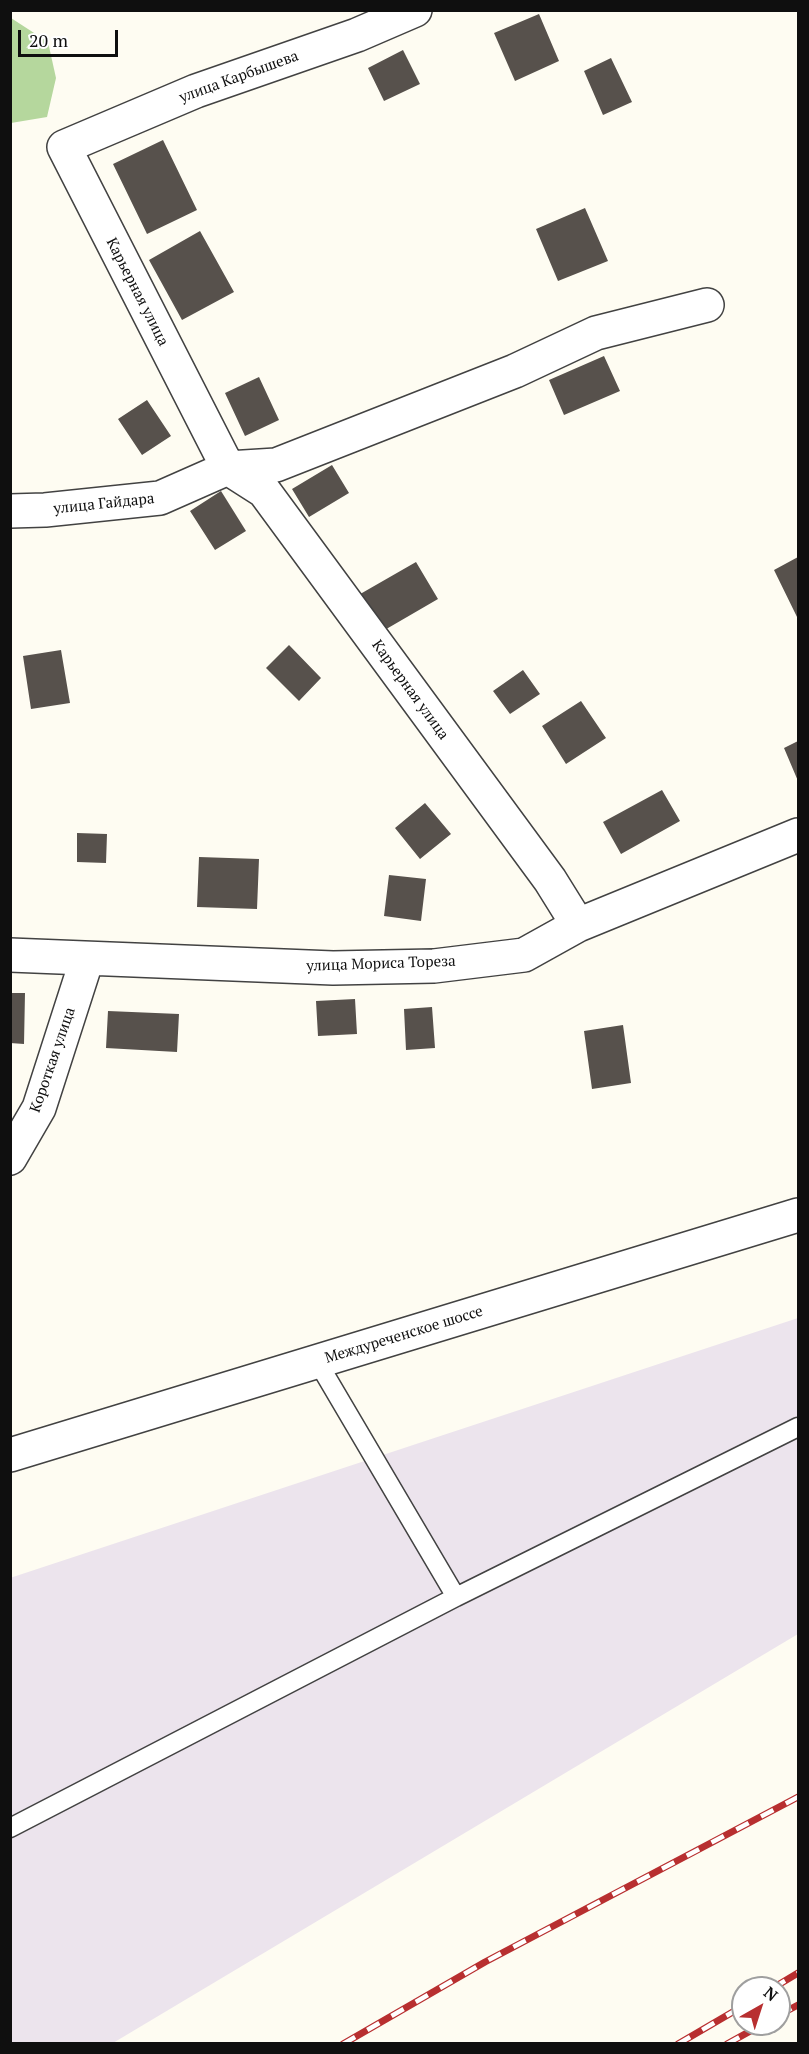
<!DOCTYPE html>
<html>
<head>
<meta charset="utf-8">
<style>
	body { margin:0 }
	#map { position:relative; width:809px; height:2054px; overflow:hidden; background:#fefcf2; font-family:"PT Serif",serif }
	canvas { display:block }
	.frame { position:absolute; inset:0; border:12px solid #0f0f0f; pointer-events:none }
	.north { position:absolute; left:731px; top:1976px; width:60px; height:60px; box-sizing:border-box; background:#fff; border:2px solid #9f9f9f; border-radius:50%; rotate:39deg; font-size:16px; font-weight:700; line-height:24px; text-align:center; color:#0f0f0f }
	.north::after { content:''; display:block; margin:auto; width:21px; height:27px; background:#b82f30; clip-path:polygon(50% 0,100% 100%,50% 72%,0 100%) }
	.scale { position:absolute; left:18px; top:30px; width:100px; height:27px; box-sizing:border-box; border:3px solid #0f0f0f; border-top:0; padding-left:8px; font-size:18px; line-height:21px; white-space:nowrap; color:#0f0f0f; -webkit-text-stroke:4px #fff; paint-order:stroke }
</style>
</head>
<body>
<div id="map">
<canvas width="809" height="2054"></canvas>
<div class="frame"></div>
<div class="north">N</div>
<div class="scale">20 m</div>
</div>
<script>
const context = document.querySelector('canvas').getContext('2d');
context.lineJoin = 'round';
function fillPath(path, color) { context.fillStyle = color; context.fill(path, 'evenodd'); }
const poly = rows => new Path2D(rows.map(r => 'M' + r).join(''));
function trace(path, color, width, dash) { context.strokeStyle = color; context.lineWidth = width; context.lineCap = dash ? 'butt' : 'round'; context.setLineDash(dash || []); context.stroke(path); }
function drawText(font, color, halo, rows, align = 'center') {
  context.font = font + ' "PT Serif",serif'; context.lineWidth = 6; context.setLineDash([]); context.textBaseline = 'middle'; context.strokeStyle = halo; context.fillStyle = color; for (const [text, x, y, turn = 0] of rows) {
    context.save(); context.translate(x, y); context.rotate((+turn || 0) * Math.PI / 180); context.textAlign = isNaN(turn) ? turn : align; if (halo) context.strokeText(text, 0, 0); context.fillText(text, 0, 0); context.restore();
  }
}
const industrial = poly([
	[798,1318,798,1634,113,2043,11,2043,10,1578]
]);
const forest = poly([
	[11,18,48,42,56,78,47,117,11,123]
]);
const building = poly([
	[539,14,559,61,515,81,494,33],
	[403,50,420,84,384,101,368,68],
	[611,58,632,102,603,115,584,71],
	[163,140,197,210,147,234,113,164],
	[585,208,608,261,558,281,536,229],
	[200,231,234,292,182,320,149,260],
	[604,356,620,391,564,415,549,380],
	[259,377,279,420,245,436,225,393],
	[147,400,171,436,142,455,118,419],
	[332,465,349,493,309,517,292,489],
	[221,491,246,531,215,550,190,511],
	[798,557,798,619,774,570],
	[416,562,438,599,376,635,355,597],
	[289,645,321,678,299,701,266,668],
	[61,650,70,703,31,709,23,656],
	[523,670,540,694,510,714,493,691],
	[581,701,606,738,566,764,542,726],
	[798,741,798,781,784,748],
	[662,790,680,821,621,854,603,822],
	[425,803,451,834,420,859,395,828],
	[77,833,107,834,106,863,77,862],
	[199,857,259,859,257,909,197,907],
	[389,875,426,879,421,921,384,916],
	[10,993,25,993,24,1044,10,1043],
	[355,999,357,1034,318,1036,316,1001],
	[432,1007,435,1048,406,1050,404,1009],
	[108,1011,179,1014,177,1052,106,1048],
	[623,1025,631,1083,592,1089,584,1031]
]);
const service = poly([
	[456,1597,798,1427],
	[10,1828,456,1597,317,1361]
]);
const minor = poly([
	[415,10,357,35,196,91,64,147,228,468,264,491,550,880,578,925],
	[10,511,45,510,160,498,228,468,276,465,515,371,596,333,707,305],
	[10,955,333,968,434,966,524,955,578,925,798,835],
	[10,1158,39,1108,87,959],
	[10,1455,798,1215]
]);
const rail = poly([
	[773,1988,798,1973],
	[779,2015,798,2005],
	[343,2044,485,1962,798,1797],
	[678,2044,743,2006],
	[727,2044,763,2024]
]);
const streetNames = [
	["улица Карбышева",239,77,-20],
	["Карьерная улица",137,292,63],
	["улица Гайдара",104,504,-6],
	["Карьерная улица",410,690,54],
	["улица Мориса Тореза",381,964,-2],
	["Короткая улица",53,1060,-71],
	["Междуреченское шоссе",404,1335,-17]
];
fillPath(industrial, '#ece4ed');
fillPath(forest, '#b5d79d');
fillPath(building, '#57514c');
trace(service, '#424242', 21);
trace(minor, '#424242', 36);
trace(service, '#fff', 18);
trace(minor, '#fff', 33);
trace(rail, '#b82f30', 7);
trace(rail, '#fff', 4.5, [14]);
drawText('15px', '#0f0f0f', '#fff', streetNames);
</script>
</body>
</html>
